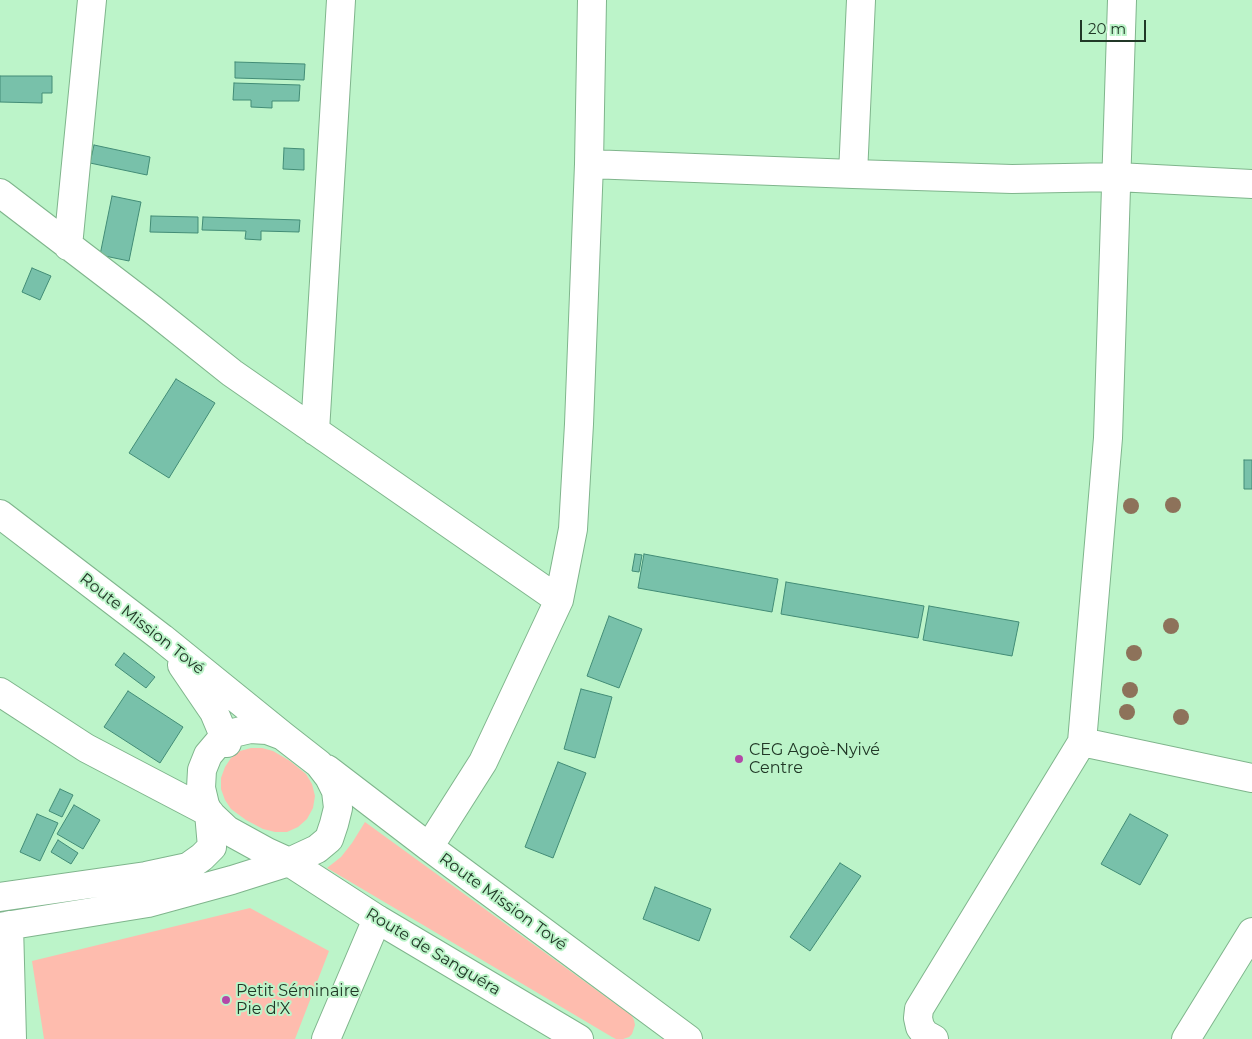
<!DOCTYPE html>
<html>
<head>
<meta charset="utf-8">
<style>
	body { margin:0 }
	#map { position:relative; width:1252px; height:1039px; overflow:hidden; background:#bcf4c9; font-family:Montserrat,sans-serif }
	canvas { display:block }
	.scale { position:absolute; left:1080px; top:20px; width:66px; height:22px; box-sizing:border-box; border:2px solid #213827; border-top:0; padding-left:6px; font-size:15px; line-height:18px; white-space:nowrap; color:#213827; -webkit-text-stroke:4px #bcf4c9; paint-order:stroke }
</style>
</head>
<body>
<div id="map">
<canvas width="1252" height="1039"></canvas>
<div class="scale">20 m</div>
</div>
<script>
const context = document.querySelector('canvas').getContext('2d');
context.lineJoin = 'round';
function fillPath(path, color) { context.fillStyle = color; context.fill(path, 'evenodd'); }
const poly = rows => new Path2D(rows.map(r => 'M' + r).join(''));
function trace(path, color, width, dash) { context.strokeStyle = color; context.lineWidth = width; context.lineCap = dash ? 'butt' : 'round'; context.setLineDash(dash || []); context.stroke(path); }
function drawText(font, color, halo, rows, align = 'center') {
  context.font = font + ' Montserrat,sans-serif'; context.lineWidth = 4; context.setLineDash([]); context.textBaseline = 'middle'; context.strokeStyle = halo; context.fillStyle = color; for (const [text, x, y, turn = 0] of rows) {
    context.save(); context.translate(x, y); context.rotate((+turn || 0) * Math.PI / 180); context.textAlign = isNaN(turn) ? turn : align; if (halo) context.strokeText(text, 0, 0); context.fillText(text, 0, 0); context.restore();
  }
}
const green = poly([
	[251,748,262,748,273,751,290,761,306,774,312,784,315,796,313,808,307,819,298,827,287,832,275,832,263,829,246,820,231,809,225,800,221,789,221,778,225,767,231,758,240,751],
	[365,822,628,1013,632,1016,634,1020,635,1025,632,1034,629,1037,623,1039,616,1039,612,1037,327,868,341,857,352,843],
	[250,908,329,951,295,1039,44,1039,32,961]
]);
const building = poly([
	[235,62,305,64,304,80,235,78,235,62],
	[0,76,52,76,52,93,42,93,42,103,0,102,0,76],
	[234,83,300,85,299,101,272,101,272,108,251,107,251,100,233,100,234,83],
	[94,145,150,157,147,175,90,163,94,145],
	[284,148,304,149,304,170,283,169,284,148],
	[112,196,141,202,129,261,100,255,112,196],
	[151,216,198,217,198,233,150,232,151,216],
	[203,217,300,220,299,232,261,231,261,240,245,239,246,231,202,230,203,217],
	[32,268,51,276,40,300,22,292,32,268],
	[176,379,215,403,169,478,129,453,176,379],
	[1244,460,1252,460,1252,489,1244,489,1244,460],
	[635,554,642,555,639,572,632,571,635,554],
	[644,554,778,579,772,612,638,588,644,554],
	[786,582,924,606,918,638,781,614,786,582],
	[929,606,1019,622,1012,656,923,640,929,606],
	[609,616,642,629,619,688,587,676,609,616],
	[124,653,155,677,146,688,115,665,124,653],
	[581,689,612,697,595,758,564,749,581,689],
	[128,691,183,727,160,763,104,727,128,691],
	[558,762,586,773,553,858,525,847,558,762],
	[60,789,73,795,62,817,49,811,60,789],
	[74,805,100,820,83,849,57,834,74,805],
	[37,814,58,823,40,861,20,852,37,814],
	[1130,814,1168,835,1140,885,1101,864,1130,814],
	[58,840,78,853,71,864,51,852,58,840],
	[840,863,861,876,810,951,790,937,840,863],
	[655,887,711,909,699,941,643,919,655,887]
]);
const minor = poly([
	[1122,0,1108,438,1082,742,1252,778],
	[589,164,853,174,1012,179,1117,177,1252,184],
	[853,174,861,0],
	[0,193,153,310,232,373,559,600],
	[68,246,92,0],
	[315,431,341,0],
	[0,514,162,638,283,736,319,764,329,777,336,791,338,808,334,824,329,839,317,849,289,862,267,852,227,830,209,813,205,805,201,788,202,770,208,755,219,742,233,733,250,729,267,730,283,736],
	[182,665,214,712,227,743,219,742],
	[0,692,86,748,210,813],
	[327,769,429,847,688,1039],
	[429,847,483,762,559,600,573,529,579,424,589,164,592,0],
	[289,862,377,919,579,1039],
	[0,897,146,876,188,867,202,857,212,847,209,813],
	[9,925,12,1039],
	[0,927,148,903,232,880,289,862],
	[326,1039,377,919],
	[934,1039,925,1034,920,1027,918,1018,919,1009,1082,742],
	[1186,1039,1252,932]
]);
const trees = [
	[1173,505],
	[1131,506],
	[1171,626],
	[1134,653],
	[1130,690],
	[1127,712],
	[1181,717]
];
const markers = [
	[739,759,5,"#b348a8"],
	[226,1000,5,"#b348a8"]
];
const streetNames = [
	["Route Mission Tové",142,624,38],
	["Route Mission Tové",503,902,36],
	["Route de Sanguéra",433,952,31]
];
const poiNames = [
	["CEG Agoè-Nyivé",749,750],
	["Centre",749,768],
	["Petit Séminaire",236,991],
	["Pie d'X",236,1009]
];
fillPath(green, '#febcae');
fillPath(building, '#78c1aa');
trace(building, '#428c76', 1);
trace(minor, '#7fb58c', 30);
trace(minor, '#fff', 28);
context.fillStyle = '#8d725a';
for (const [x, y] of trees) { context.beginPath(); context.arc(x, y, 8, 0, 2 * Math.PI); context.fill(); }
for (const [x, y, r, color] of markers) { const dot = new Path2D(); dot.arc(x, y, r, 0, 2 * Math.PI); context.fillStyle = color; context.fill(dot); trace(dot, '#bcf4c9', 2); }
drawText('16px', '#213827', '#bcf4c9', streetNames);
drawText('16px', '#213827', '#bcf4c9', poiNames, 'left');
</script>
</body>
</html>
